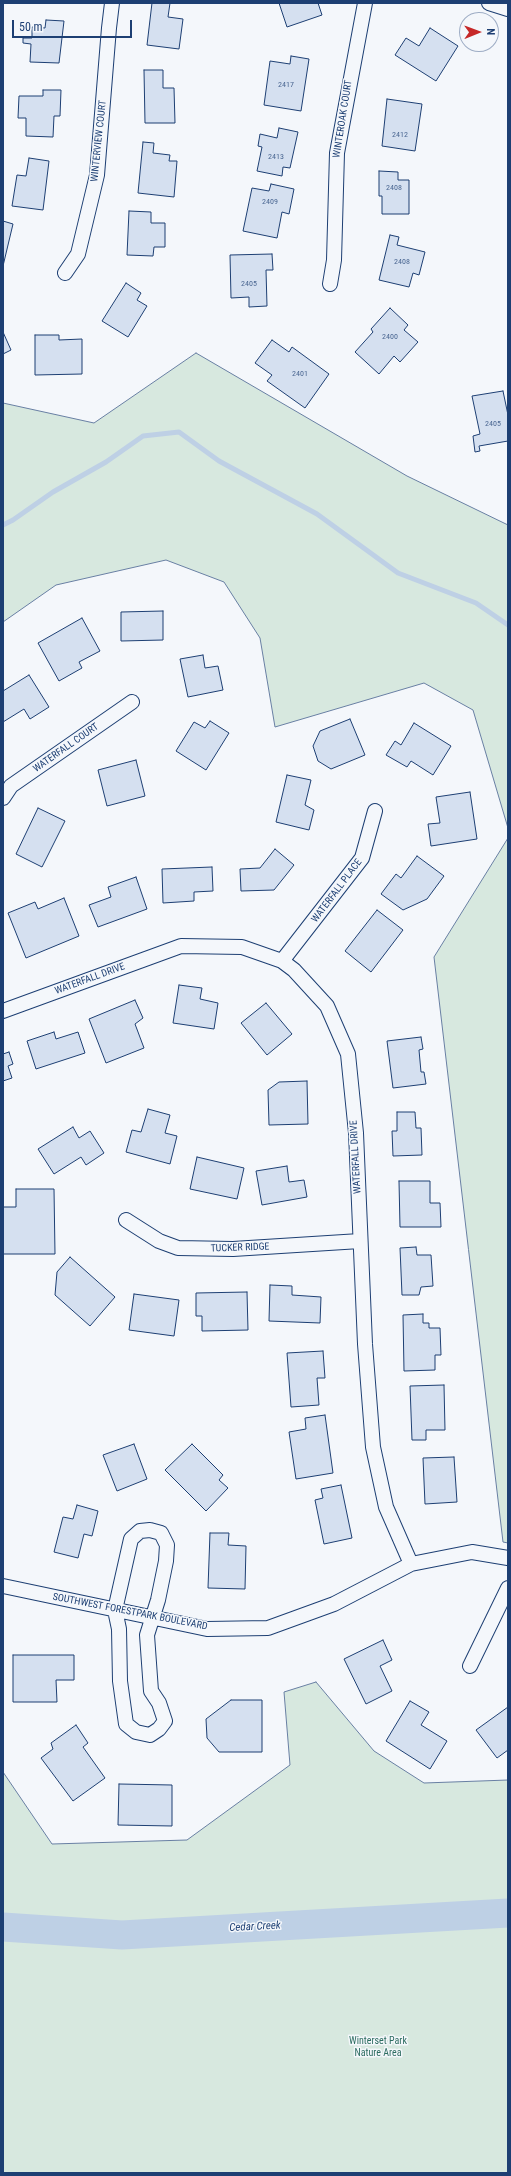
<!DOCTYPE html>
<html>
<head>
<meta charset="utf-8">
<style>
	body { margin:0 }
	#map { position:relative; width:511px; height:2176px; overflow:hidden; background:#f4f7fb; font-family:"Roboto Condensed",sans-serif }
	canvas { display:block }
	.frame { position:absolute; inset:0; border:4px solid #1d3f73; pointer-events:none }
	.north { position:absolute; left:459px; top:12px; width:40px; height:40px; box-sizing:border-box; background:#f4f7fb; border:1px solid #9eadc5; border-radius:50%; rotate:89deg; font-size:11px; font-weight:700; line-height:16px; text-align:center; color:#1d3f73 }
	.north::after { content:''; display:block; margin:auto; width:14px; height:18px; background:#c62828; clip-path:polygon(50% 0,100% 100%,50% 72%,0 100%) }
	.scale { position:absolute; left:12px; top:20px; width:120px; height:18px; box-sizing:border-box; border:2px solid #1d3f73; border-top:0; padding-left:5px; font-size:12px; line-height:14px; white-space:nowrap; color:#1d3f73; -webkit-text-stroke:3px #f4f7fb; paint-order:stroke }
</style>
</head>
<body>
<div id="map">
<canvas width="511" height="2176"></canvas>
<div class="frame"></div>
<div class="north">N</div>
<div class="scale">50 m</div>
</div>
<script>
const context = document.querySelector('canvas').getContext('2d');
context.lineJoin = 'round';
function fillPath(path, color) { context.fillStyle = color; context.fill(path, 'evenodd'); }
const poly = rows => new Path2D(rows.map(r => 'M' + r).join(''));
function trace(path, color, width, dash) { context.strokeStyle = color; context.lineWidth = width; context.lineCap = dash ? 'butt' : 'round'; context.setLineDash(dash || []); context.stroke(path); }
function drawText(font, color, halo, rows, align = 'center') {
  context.font = font + ' "Roboto Condensed",sans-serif'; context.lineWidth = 3; context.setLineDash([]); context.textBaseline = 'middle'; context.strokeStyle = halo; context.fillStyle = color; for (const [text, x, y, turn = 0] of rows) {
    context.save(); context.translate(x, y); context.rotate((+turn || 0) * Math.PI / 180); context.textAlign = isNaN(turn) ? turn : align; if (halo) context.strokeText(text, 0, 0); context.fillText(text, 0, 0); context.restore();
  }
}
const green = poly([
	[196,353,407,476,508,525,508,828,473,710,424,683,275,727,260,638,224,582,166,560,56,585,3,622,3,403,94,423,196,353],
	[508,838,508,1543,503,1542,434,957,508,838],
	[316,1682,374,1751,424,1783,508,1780,508,1903,122,1928,3,1921,3,1772,52,1844,187,1840,290,1765,284,1692,316,1682],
	[508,1913,508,2173,3,2173,3,1930,68,1938,508,1913]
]);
const stream = poly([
	[3,525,13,520,53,492,106,462,143,436,179,432,219,461,317,514,398,573,476,603,508,625]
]);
const river = poly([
	[3,1927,122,1935,508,1913]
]);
const building = poly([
	[152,3,170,3,168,17,183,19,179,49,147,45,152,3],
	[279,3,318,3,322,15,287,27,279,3],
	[46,20,64,21,59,63,30,62,31,44,23,43,23,38,32,38,32,27,45,28,46,20],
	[430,28,458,46,436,81,395,55,406,38,419,46,430,28],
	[291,56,309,59,301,111,264,105,270,61,290,64,291,56],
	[144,70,163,70,163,88,174,88,175,123,145,123,144,70],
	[43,90,61,90,60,116,54,116,53,137,26,136,26,118,18,118,19,96,43,96,43,90],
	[387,99,422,104,415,151,382,146,387,99],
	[279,128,298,132,290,168,283,167,282,176,257,171,262,147,258,146,260,134,277,138,279,128],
	[143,142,154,143,153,153,170,155,169,161,177,161,174,197,138,193,143,142],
	[29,158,49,161,43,210,12,206,17,175,26,176,29,158],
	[379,171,398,172,398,180,409,180,409,214,382,214,382,196,379,196,379,171],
	[271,184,294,189,289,214,282,212,277,238,243,231,252,188,269,191,271,184],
	[129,211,151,212,151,223,165,223,165,247,154,247,153,256,127,255,129,211],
	[3,221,13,224,3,266,3,221],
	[390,235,399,237,397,245,425,252,419,275,413,273,409,287,379,280,390,235],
	[272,254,273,270,266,270,267,306,249,307,249,297,231,298,230,255,272,254],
	[126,283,141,293,137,300,147,306,128,337,102,321,126,283],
	[390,308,408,325,404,330,418,342,400,362,394,356,379,374,355,352,373,332,371,329,390,308],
	[3,332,11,350,3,354,3,332],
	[35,335,59,335,59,340,82,339,82,374,35,375,35,335],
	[272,340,289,352,292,347,329,374,305,408,267,381,272,375,255,363,272,340],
	[503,391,508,415,508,441,479,446,480,451,475,452,473,436,480,434,472,396,503,391],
	[163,611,163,640,121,641,121,612,163,611],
	[82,618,100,651,79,662,82,668,59,681,38,643,82,618],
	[203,655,205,668,218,666,223,690,188,697,180,659,203,655],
	[29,675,49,707,30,719,24,709,3,722,3,691,29,675],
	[350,719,365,755,331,769,318,761,313,746,320,731,350,719],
	[210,721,229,733,206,770,176,751,194,722,205,728,210,721],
	[414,723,451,746,433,775,411,761,407,767,386,755,395,741,401,745,414,723],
	[136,760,145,796,107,806,98,770,136,760],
	[287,775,311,780,305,805,314,810,309,830,276,822,287,775],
	[470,792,477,839,431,846,428,824,440,823,436,797,470,792],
	[38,808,65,821,42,867,16,854,38,808],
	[275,849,294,865,274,890,241,891,240,869,260,868,275,849],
	[417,856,444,876,427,899,403,910,381,894,396,874,401,878,417,856],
	[212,867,213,891,194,892,194,901,163,903,162,869,212,867],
	[136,877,147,909,98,927,89,905,111,897,108,887,136,877],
	[64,898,79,936,26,958,8,913,35,902,38,909,64,898],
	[377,910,403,930,371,972,345,951,377,910],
	[179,985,202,988,200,999,218,1003,214,1029,173,1023,179,985],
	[135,1000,143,1018,135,1024,144,1048,106,1063,89,1019,135,1000],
	[266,1003,292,1034,267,1055,241,1023,266,1003],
	[54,1032,56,1039,78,1032,85,1053,36,1069,27,1041,54,1032],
	[421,1037,423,1049,419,1050,421,1072,424,1072,426,1084,393,1088,387,1041,421,1037],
	[9,1052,13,1064,8,1066,12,1078,3,1081,3,1054,9,1052],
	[307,1081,308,1124,269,1125,268,1090,279,1082,307,1081],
	[148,1109,170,1115,165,1133,177,1136,170,1164,126,1152,132,1130,141,1132,148,1109],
	[397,1112,415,1112,416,1128,421,1128,422,1155,393,1156,392,1131,397,1131,397,1112],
	[73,1127,79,1138,90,1131,104,1153,86,1165,81,1157,54,1174,38,1149,73,1127],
	[197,1157,244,1168,237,1199,190,1189,197,1157],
	[287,1166,289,1182,304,1180,307,1197,262,1205,256,1171,287,1166],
	[399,1181,430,1181,430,1203,440,1203,441,1227,400,1227,399,1181],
	[16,1189,54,1189,55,1254,3,1254,3,1207,16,1207,16,1189],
	[416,1247,417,1255,431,1255,433,1286,421,1287,419,1295,402,1295,400,1248,416,1247],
	[70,1257,115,1297,90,1326,55,1295,57,1272,70,1257],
	[270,1285,292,1286,292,1295,321,1297,320,1323,269,1321,270,1285],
	[247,1292,248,1330,202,1331,202,1316,196,1316,196,1293,247,1292],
	[134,1294,179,1300,174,1336,129,1330,134,1294],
	[423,1314,423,1323,429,1323,429,1328,440,1328,441,1355,435,1355,435,1370,404,1371,403,1315,423,1314],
	[323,1351,325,1378,317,1378,319,1405,291,1407,287,1353,323,1351],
	[444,1385,445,1430,426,1430,426,1440,412,1440,410,1386,444,1385],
	[325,1415,333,1473,296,1479,289,1432,306,1429,305,1418,325,1415],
	[134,1444,147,1479,117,1491,103,1455,134,1444],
	[192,1444,223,1475,219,1480,228,1488,206,1511,165,1470,192,1444],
	[454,1457,457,1502,425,1504,423,1458,454,1457],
	[341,1485,352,1538,324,1544,315,1500,323,1498,321,1489,341,1485],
	[77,1505,98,1511,92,1536,84,1534,78,1558,54,1552,63,1517,73,1519,77,1505],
	[210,1533,229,1533,228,1545,246,1546,245,1589,208,1588,210,1533],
	[383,1640,392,1660,380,1666,392,1691,366,1704,344,1659,383,1640],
	[13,1655,74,1655,74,1680,56,1680,57,1702,13,1702,13,1655],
	[231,1700,262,1700,262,1752,219,1752,207,1738,206,1719,231,1700],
	[410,1701,429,1712,421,1725,447,1741,430,1769,386,1741,410,1701],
	[508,1707,508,1750,497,1758,476,1730,508,1707],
	[76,1725,88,1743,83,1747,105,1778,73,1801,41,1758,53,1749,51,1743,76,1725],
	[119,1784,172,1785,172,1826,118,1825,119,1784]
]);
const street = poly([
	[489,3,508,9],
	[65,273,78,254,97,175,109,28,112,3],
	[330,284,334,260,337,153,365,3],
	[3,798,11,786,132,702],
	[282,961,362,858,375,811],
	[3,1011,181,946,242,947,282,961,294,970,327,1006,348,1054,356,1133,365,1344,373,1447,386,1507,411,1564],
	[126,1220,159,1241,178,1248,233,1249,360,1241],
	[150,1530,161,1533,167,1545,166,1561,158,1600,147,1635,151,1691,159,1703,165,1721,159,1729,150,1735,136,1732,126,1724,120,1681,119,1629,115,1610,131,1539,140,1531,150,1530],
	[3,1586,207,1629,268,1628,334,1604,411,1564,472,1552,508,1558],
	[470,1666,508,1588]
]);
const numberNames = [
	["2417",286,85],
	["2412",400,135],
	["2413",276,157],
	["2408",394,188],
	["2409",270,202],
	["2408",402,262],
	["2405",249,284],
	["2400",390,337],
	["2401",300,374],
	["2405",493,424]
];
const streetNames = [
	["WINTEROAK COURT",343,119,-81],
	["WINTERVIEW COURT",99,141,-84],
	["WATERFALL COURT",66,748,-35],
	["WATERFALL PLACE",337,891,-53],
	["WATERFALL DRIVE",90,979,-20],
	["WATERFALL DRIVE",356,1157,-93],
	["TUCKER RIDGE",240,1248,-2],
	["SOUTHWEST FORESTPARK BOULEVARD",130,1612,11]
];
const parkNames = [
	["Winterset Park",378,2041],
	["Nature Area",378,2053]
];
const waterNames = [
	["Cedar Creek",255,1927,-3]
];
fillPath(green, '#d7e8df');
trace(green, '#687fa3', 1);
trace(stream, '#bed0e5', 5);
trace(river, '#bed0e5', 29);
fillPath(building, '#d5e0f0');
trace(building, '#1d3f73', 1);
trace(street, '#1d3f73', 16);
trace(street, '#f4f7fb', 14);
drawText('8px', '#4b6792', null, numberNames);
drawText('10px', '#1d3f73', '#f4f7fb', streetNames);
drawText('10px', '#2c6c60', '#f4f7fb', parkNames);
drawText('italic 11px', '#1d3f73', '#f4f7fb', waterNames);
</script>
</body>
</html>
